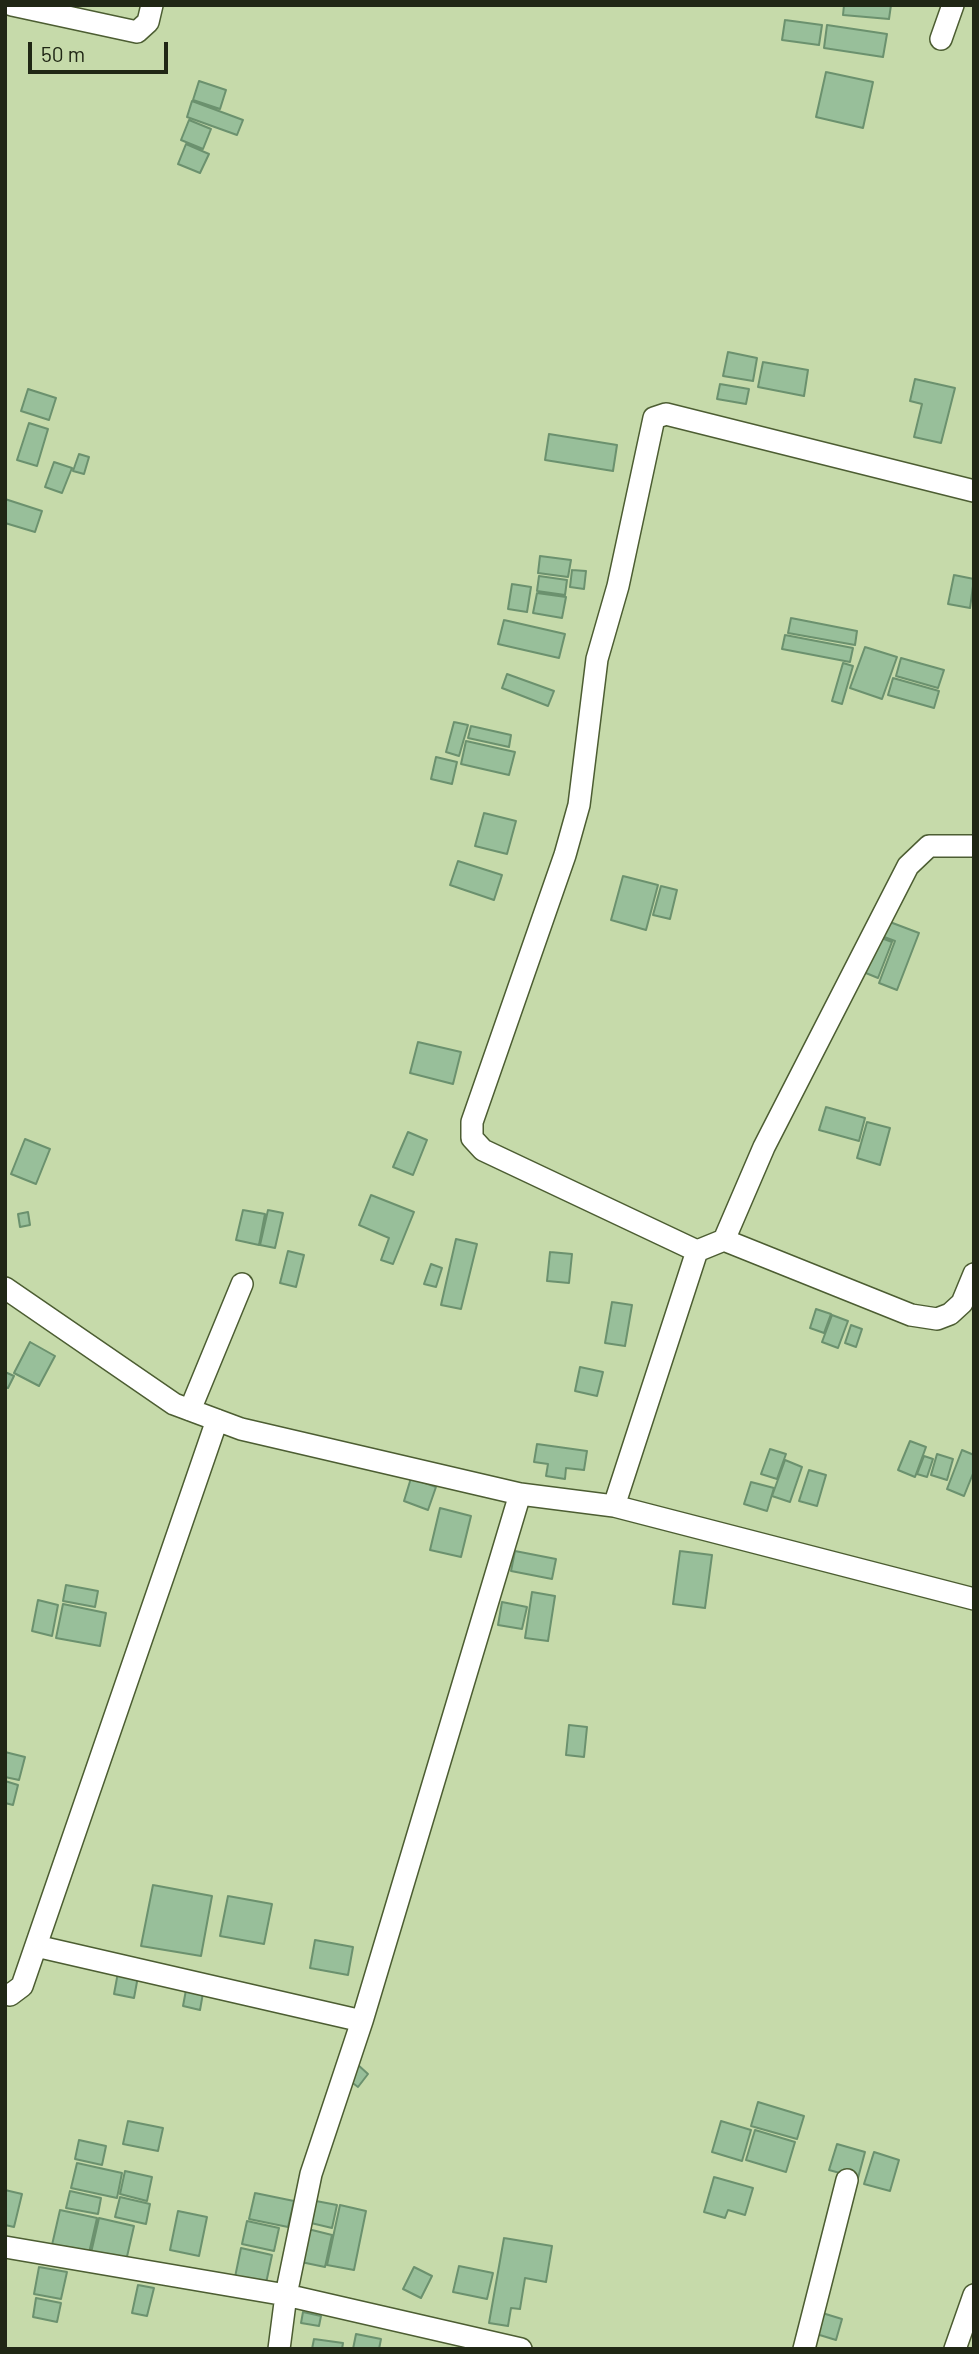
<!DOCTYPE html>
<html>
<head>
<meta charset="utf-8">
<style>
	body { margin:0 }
	#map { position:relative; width:979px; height:2354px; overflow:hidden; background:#c6daaa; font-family:Barlow,sans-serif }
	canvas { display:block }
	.frame { position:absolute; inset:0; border:7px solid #202715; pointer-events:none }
	.scale { position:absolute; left:28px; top:42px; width:140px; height:32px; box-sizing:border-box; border:4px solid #202715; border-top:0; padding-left:9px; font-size:21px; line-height:24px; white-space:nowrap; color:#202715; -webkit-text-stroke:5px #c6daaa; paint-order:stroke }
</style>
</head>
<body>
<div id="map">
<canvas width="979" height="2354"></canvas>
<div class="frame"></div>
<div class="scale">50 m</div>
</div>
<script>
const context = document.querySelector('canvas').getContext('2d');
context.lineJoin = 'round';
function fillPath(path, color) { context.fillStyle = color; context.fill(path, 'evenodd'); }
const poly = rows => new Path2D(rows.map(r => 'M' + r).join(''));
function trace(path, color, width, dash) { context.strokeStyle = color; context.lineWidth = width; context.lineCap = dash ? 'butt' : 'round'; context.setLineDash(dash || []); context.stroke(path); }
const building = poly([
	[844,5,891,5,889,19,843,15,844,5],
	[785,20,822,25,819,45,782,40,785,20],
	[827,25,887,34,883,57,824,48,827,25],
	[826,72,873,82,863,128,816,117,826,72],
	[199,81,226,90,220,109,193,100,199,81],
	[192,101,243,120,237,135,187,117,192,101],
	[189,120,211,129,203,149,181,140,189,120],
	[186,144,209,154,200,173,178,164,186,144],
	[728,352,757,358,753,381,723,376,728,352],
	[763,362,808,370,804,396,758,387,763,362],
	[915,379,955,388,941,443,914,437,922,404,910,401,915,379],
	[720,384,749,389,746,404,717,399,720,384],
	[28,389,56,398,49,420,21,411,28,389],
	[29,423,48,429,37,466,17,460,29,423],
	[549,434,617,445,613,471,545,460,549,434],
	[79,454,89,457,84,474,73,471,79,454],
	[54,462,72,468,62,493,45,487,54,462],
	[5,499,42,511,35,532,5,523,5,499],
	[540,556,571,560,568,577,538,573,540,556],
	[572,570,586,571,584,589,570,587,572,570],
	[954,575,974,579,970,608,948,604,954,575],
	[539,576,567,580,565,595,537,591,539,576],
	[512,584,531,587,527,612,508,609,512,584],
	[537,593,566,597,562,618,533,613,537,593],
	[791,618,857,631,855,645,788,633,791,618],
	[504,620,565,634,559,658,498,644,504,620],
	[785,635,853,648,850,662,782,649,785,635],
	[865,647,897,657,882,699,850,688,865,647],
	[901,658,944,670,938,688,896,676,901,658],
	[843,663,853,666,842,704,832,701,843,663],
	[507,674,554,691,548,706,502,688,507,674],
	[893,678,939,691,934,708,888,695,893,678],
	[454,722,468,725,459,756,446,752,454,722],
	[471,726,511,735,509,747,468,738,471,726],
	[466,741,515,752,509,775,461,764,466,741],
	[436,757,457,762,452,784,431,779,436,757],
	[484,813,516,821,507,854,475,846,484,813],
	[458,861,502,875,494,900,450,885,458,861],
	[623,876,658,885,646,930,611,920,623,876],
	[661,886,677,890,670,919,653,915,661,886],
	[882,919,919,933,897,990,879,983,895,941,876,934,882,919],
	[876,936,892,942,878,978,861,971,876,936],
	[418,1042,461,1052,453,1084,410,1073,418,1042],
	[826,1107,865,1118,859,1141,819,1130,826,1107],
	[867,1122,890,1128,880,1165,857,1158,867,1122],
	[408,1132,427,1140,413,1175,393,1167,408,1132],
	[25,1139,50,1149,36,1184,11,1174,25,1139],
	[371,1195,414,1212,393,1264,381,1260,389,1238,359,1225,371,1195],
	[243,1210,265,1214,259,1245,236,1240,243,1210],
	[268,1210,283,1213,275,1248,260,1245,268,1210],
	[28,1212,30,1225,20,1227,18,1214,28,1212],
	[456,1239,477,1244,461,1309,441,1305,456,1239],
	[288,1251,304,1255,296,1287,280,1283,288,1251],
	[550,1252,572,1254,569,1283,547,1281,550,1252],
	[431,1264,442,1268,436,1287,424,1284,431,1264],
	[612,1302,632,1305,625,1346,605,1343,612,1302],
	[816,1309,831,1314,824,1333,810,1328,816,1309],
	[832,1315,848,1321,838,1348,822,1342,832,1315],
	[851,1325,862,1329,856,1347,845,1343,851,1325],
	[30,1342,55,1356,39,1386,14,1373,30,1342],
	[580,1367,603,1372,597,1396,575,1391,580,1367],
	[5,1372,14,1376,8,1388,5,1387,5,1372],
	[910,1441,926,1447,915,1477,898,1470,910,1441],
	[537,1444,587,1451,584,1470,566,1468,565,1479,546,1476,548,1464,534,1462,537,1444],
	[770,1449,786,1454,777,1479,761,1474,770,1449],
	[962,1450,974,1455,974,1471,964,1496,947,1489,962,1450],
	[937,1454,953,1459,947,1480,931,1475,937,1454],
	[924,1456,933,1459,927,1477,917,1474,924,1456],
	[785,1460,802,1467,790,1502,772,1496,785,1460],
	[809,1470,826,1475,817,1506,799,1501,809,1470],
	[411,1478,436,1487,428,1510,404,1501,411,1478],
	[751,1482,774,1488,767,1511,744,1504,751,1482],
	[440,1508,471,1516,461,1557,430,1550,440,1508],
	[515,1551,556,1559,552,1579,511,1571,515,1551],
	[680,1551,712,1555,705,1608,673,1604,680,1551],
	[66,1585,98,1591,95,1607,63,1601,66,1585],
	[532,1592,555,1596,548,1641,525,1638,532,1592],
	[38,1600,58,1605,52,1636,32,1631,38,1600],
	[502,1602,527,1607,522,1629,498,1625,502,1602],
	[63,1604,106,1613,100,1646,56,1638,63,1604],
	[569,1725,587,1727,584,1757,566,1755,569,1725],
	[5,1752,25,1757,19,1780,5,1777,5,1752],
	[5,1781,18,1785,13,1805,5,1803,5,1781],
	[153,1885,212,1896,201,1956,141,1946,153,1885],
	[228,1896,272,1904,264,1944,220,1936,228,1896],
	[315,1940,353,1947,348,1975,310,1968,315,1940],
	[119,1967,139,1971,134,1998,114,1994,119,1967],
	[186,1990,203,1993,200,2010,183,2006,186,1990],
	[357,2064,368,2074,358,2087,346,2078,357,2064],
	[758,2102,804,2116,797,2139,751,2126,758,2102],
	[128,2121,163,2128,158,2151,123,2144,128,2121],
	[721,2121,751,2130,742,2161,712,2152,721,2121],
	[755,2130,795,2142,786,2172,746,2160,755,2130],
	[79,2140,106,2146,102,2165,75,2159,79,2140],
	[837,2144,865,2152,858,2178,829,2170,837,2144],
	[874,2152,899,2160,890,2191,864,2184,874,2152],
	[77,2163,122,2173,117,2198,71,2188,77,2163],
	[125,2171,152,2177,147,2201,120,2194,125,2171],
	[714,2177,753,2188,745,2215,728,2210,725,2218,704,2212,714,2177],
	[5,2190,22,2194,14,2227,5,2225,5,2190],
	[70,2191,101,2198,98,2214,66,2208,70,2191],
	[255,2193,294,2201,288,2227,249,2219,255,2193],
	[120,2197,150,2204,146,2224,115,2217,120,2197],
	[316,2201,337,2205,332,2228,311,2223,316,2201],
	[340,2205,366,2211,354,2270,327,2265,340,2205],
	[60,2210,97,2218,89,2253,52,2245,60,2210],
	[178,2211,207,2217,199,2256,170,2250,178,2211],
	[99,2218,134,2226,126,2261,91,2253,99,2218],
	[247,2221,279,2228,274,2251,242,2244,247,2221],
	[308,2229,332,2235,325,2267,301,2262,308,2229],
	[504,2238,552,2246,546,2282,525,2278,520,2309,511,2308,508,2326,489,2323,504,2238],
	[241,2248,272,2255,265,2288,234,2282,241,2248],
	[459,2266,493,2273,487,2299,453,2292,459,2266],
	[39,2267,67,2272,61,2299,34,2294,39,2267],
	[414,2267,432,2276,421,2298,403,2289,414,2267],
	[138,2285,154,2288,147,2316,132,2313,138,2285],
	[36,2298,61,2303,57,2322,33,2317,36,2298],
	[303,2312,321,2316,319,2326,301,2323,303,2312],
	[819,2312,842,2319,836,2340,813,2333,819,2312],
	[356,2334,381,2339,379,2349,353,2349,356,2334],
	[314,2339,343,2343,342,2349,312,2349,314,2339]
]);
const minor = poly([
	[12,5,137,32,148,22,152,5],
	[941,39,953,5],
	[724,1240,911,1315,937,1319,950,1314,962,1303,974,1274],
	[697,1251,483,1150,472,1138,472,1122,565,855,579,805,597,659,618,586,654,418,666,414,974,491],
	[5,1288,174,1404,241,1429,520,1494],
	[190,1410,242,1284],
	[614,1506,974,1599],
	[36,1946,362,2021],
	[5,1994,10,1995,22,1986,217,1420],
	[5,2247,286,2295,521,2349],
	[279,2349,286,2295,311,2174,362,2021,520,1494,614,1506,697,1251,724,1240,764,1147,908,866,929,846,974,846],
	[804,2349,847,2180],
	[955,2349,974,2295]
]);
fillPath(building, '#98bf9a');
trace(building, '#6b916e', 2);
trace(minor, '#4c5d32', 24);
trace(minor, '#fff', 21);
</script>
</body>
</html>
